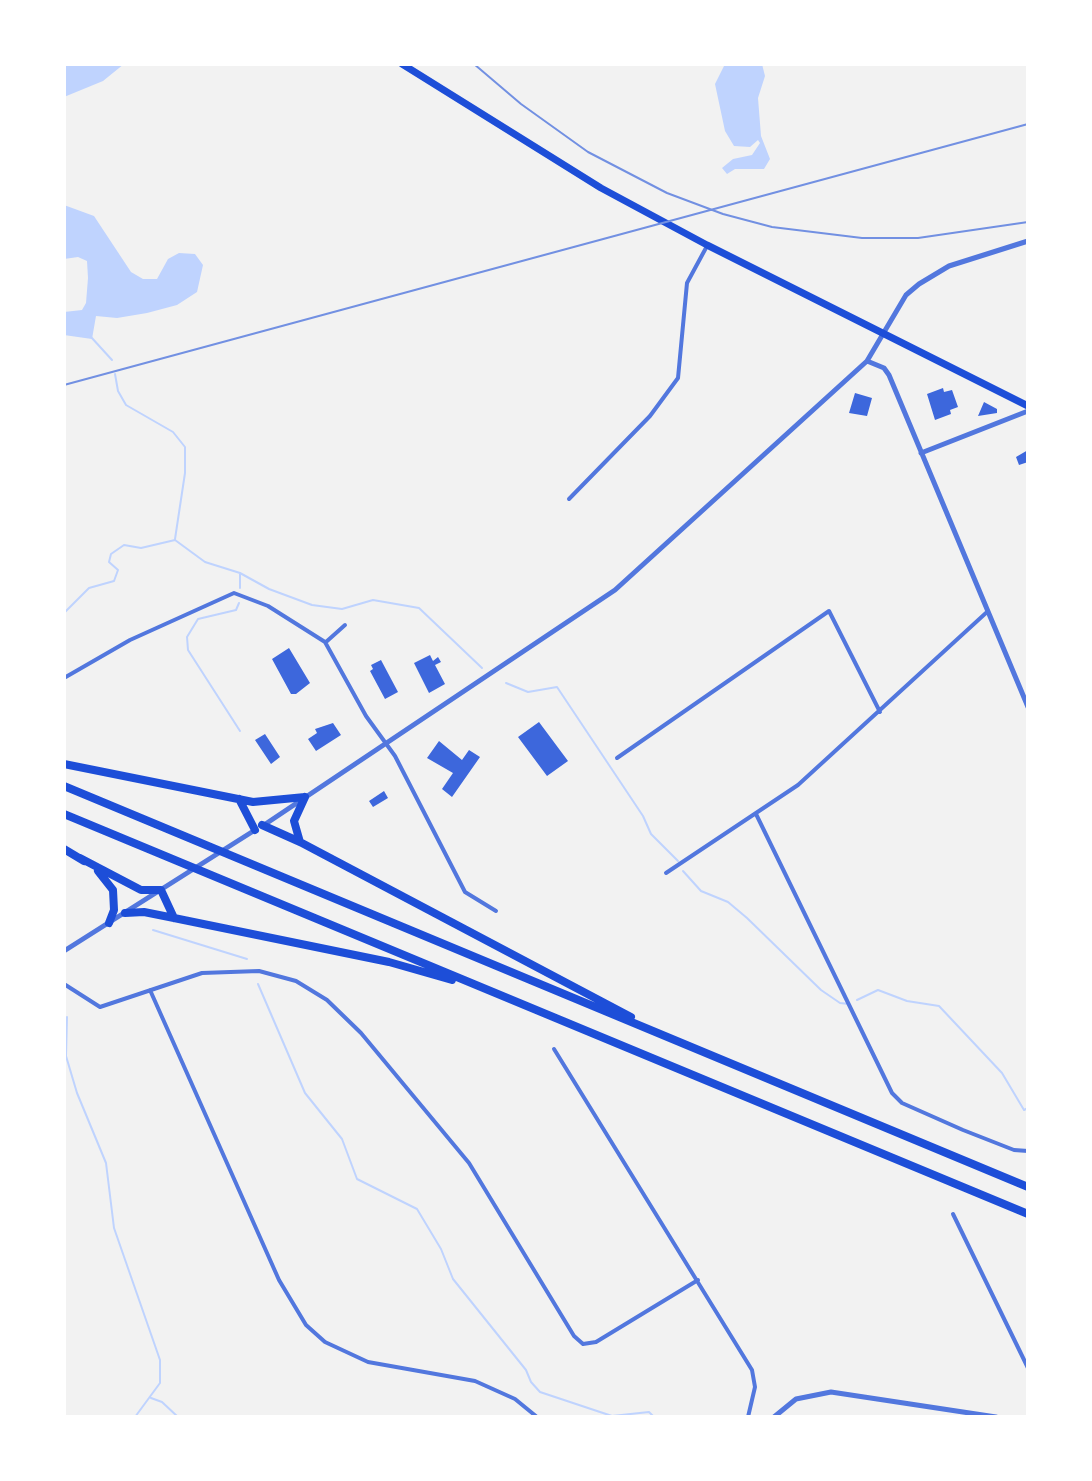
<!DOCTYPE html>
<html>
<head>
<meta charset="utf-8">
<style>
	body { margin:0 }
	#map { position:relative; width:1092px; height:1481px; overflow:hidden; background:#f2f2f2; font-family:"Source Serif 4",serif }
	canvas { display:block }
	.frame { position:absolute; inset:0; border:66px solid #fff; pointer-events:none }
</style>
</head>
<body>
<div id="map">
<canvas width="1092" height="1481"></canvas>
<div class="frame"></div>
</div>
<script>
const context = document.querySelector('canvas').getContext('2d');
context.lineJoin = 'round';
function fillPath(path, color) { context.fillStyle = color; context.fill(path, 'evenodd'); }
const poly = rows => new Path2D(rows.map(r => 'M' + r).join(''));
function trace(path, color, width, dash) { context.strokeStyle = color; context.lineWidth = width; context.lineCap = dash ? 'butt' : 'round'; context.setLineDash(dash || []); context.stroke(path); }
const water = poly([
	[64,64,124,64,103,81,64,97],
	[725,64,762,64,765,76,758,98,761,136,770,159,764,169,735,169,727,174,722,168,733,159,752,155,760,143,758,140,750,147,734,146,725,131,715,84],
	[64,205,94,216,131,272,143,279,157,279,168,259,179,253,195,254,203,265,197,292,177,305,147,313,117,318,96,316,92,339,64,335,64,312,82,310,86,303,88,278,87,261,78,257,64,259]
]);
const stream = poly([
	[91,337,112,360],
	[115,374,118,391,126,405,173,432,185,447,185,473,175,539],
	[240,574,240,588],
	[239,603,236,610,198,619,187,637,188,650,240,731],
	[64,613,89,588,114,581,118,570,109,562,111,554,124,545,141,548,175,540,205,562,240,573,269,589,312,605,342,609,373,600,419,608,482,668],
	[506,683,528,692,557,687,643,816,651,834,678,861],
	[683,871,701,891,728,902,747,918,821,990,840,1003,849,1004],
	[153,930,247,959],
	[258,984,305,1093,342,1139,357,1179,417,1209,441,1249,453,1279,526,1370,531,1382,540,1392,612,1416,649,1412,654,1417],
	[857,1000,878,990,907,1001,939,1006,1002,1073,1024,1110,1028,1108],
	[67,1017,66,1056,77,1093,106,1163,114,1228,160,1360,160,1383,135,1417],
	[151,1398,162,1402,178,1417]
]);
const building = poly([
	[943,388,944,392,952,390,958,407,950,410,951,414,935,420,927,394],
	[855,393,872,398,867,416,849,413],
	[984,402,997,409,997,413,978,416],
	[1028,450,1028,462,1019,465,1016,457],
	[289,648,310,683,296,694,291,694,272,659],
	[430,655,433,661,438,657,441,662,435,665,445,684,429,693,414,663],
	[381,660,398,692,385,699,370,671,373,669,371,665],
	[539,722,568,761,547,776,518,737],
	[333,723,341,735,316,751,308,739,317,733,315,729],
	[265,734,280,757,271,764,255,740],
	[439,741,462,760,469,750,480,757,452,797,442,789,453,773,427,758],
	[384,791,388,798,373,807,369,801]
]);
const minor = poly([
	[569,499,650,416,678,378,687,283,707,246],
	[326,642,345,625],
	[64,678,130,640,234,593,268,606,325,642,366,716,395,756,465,892,496,911],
	[617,758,829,611,880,712],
	[756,814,892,1093,902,1103,963,1130,1014,1150,1028,1151],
	[666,873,798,785,987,612],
	[64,984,100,1007,202,973,259,971,296,981,327,1000,361,1033,469,1163,574,1336,583,1344,596,1342,698,1280],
	[150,990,279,1280,306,1325,325,1342,368,1362,475,1381,515,1399,537,1417],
	[554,1049,752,1370,755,1387,748,1417],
	[953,1214,1028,1368]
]);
const tertiary = poly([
	[867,361,884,368,889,375,1028,707],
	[921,453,1028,411],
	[264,825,615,590,867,361,906,295,919,284,949,266,1028,241],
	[64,951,255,830],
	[774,1417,796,1399,831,1392,996,1417]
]);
const primary = poly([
	[402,64,601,188,707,245,1028,406]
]);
const motorway = poly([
	[64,764,253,802,305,797],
	[64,786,1028,1187],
	[305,797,294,821,300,842,631,1017],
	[239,799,255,830],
	[64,814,1028,1214],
	[262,825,300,842],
	[64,849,84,861],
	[80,858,141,890,161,890,174,918],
	[98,871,113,890,114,910,109,923],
	[125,913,144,912,174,918,389,962,452,980]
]);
const rail = poly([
	[474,64,521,104,588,152,667,193,723,214,772,227,862,238,918,238,1028,222],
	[64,385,1028,124]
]);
fillPath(water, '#bfd3fe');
trace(stream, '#bfd3fe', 2);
fillPath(building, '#3d67dc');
trace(minor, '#5277de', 4);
trace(tertiary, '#5277de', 5);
trace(primary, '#1d4ed8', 7);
trace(motorway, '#1d4ed8', 8);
trace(rail, '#7290e2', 2);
</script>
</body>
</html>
